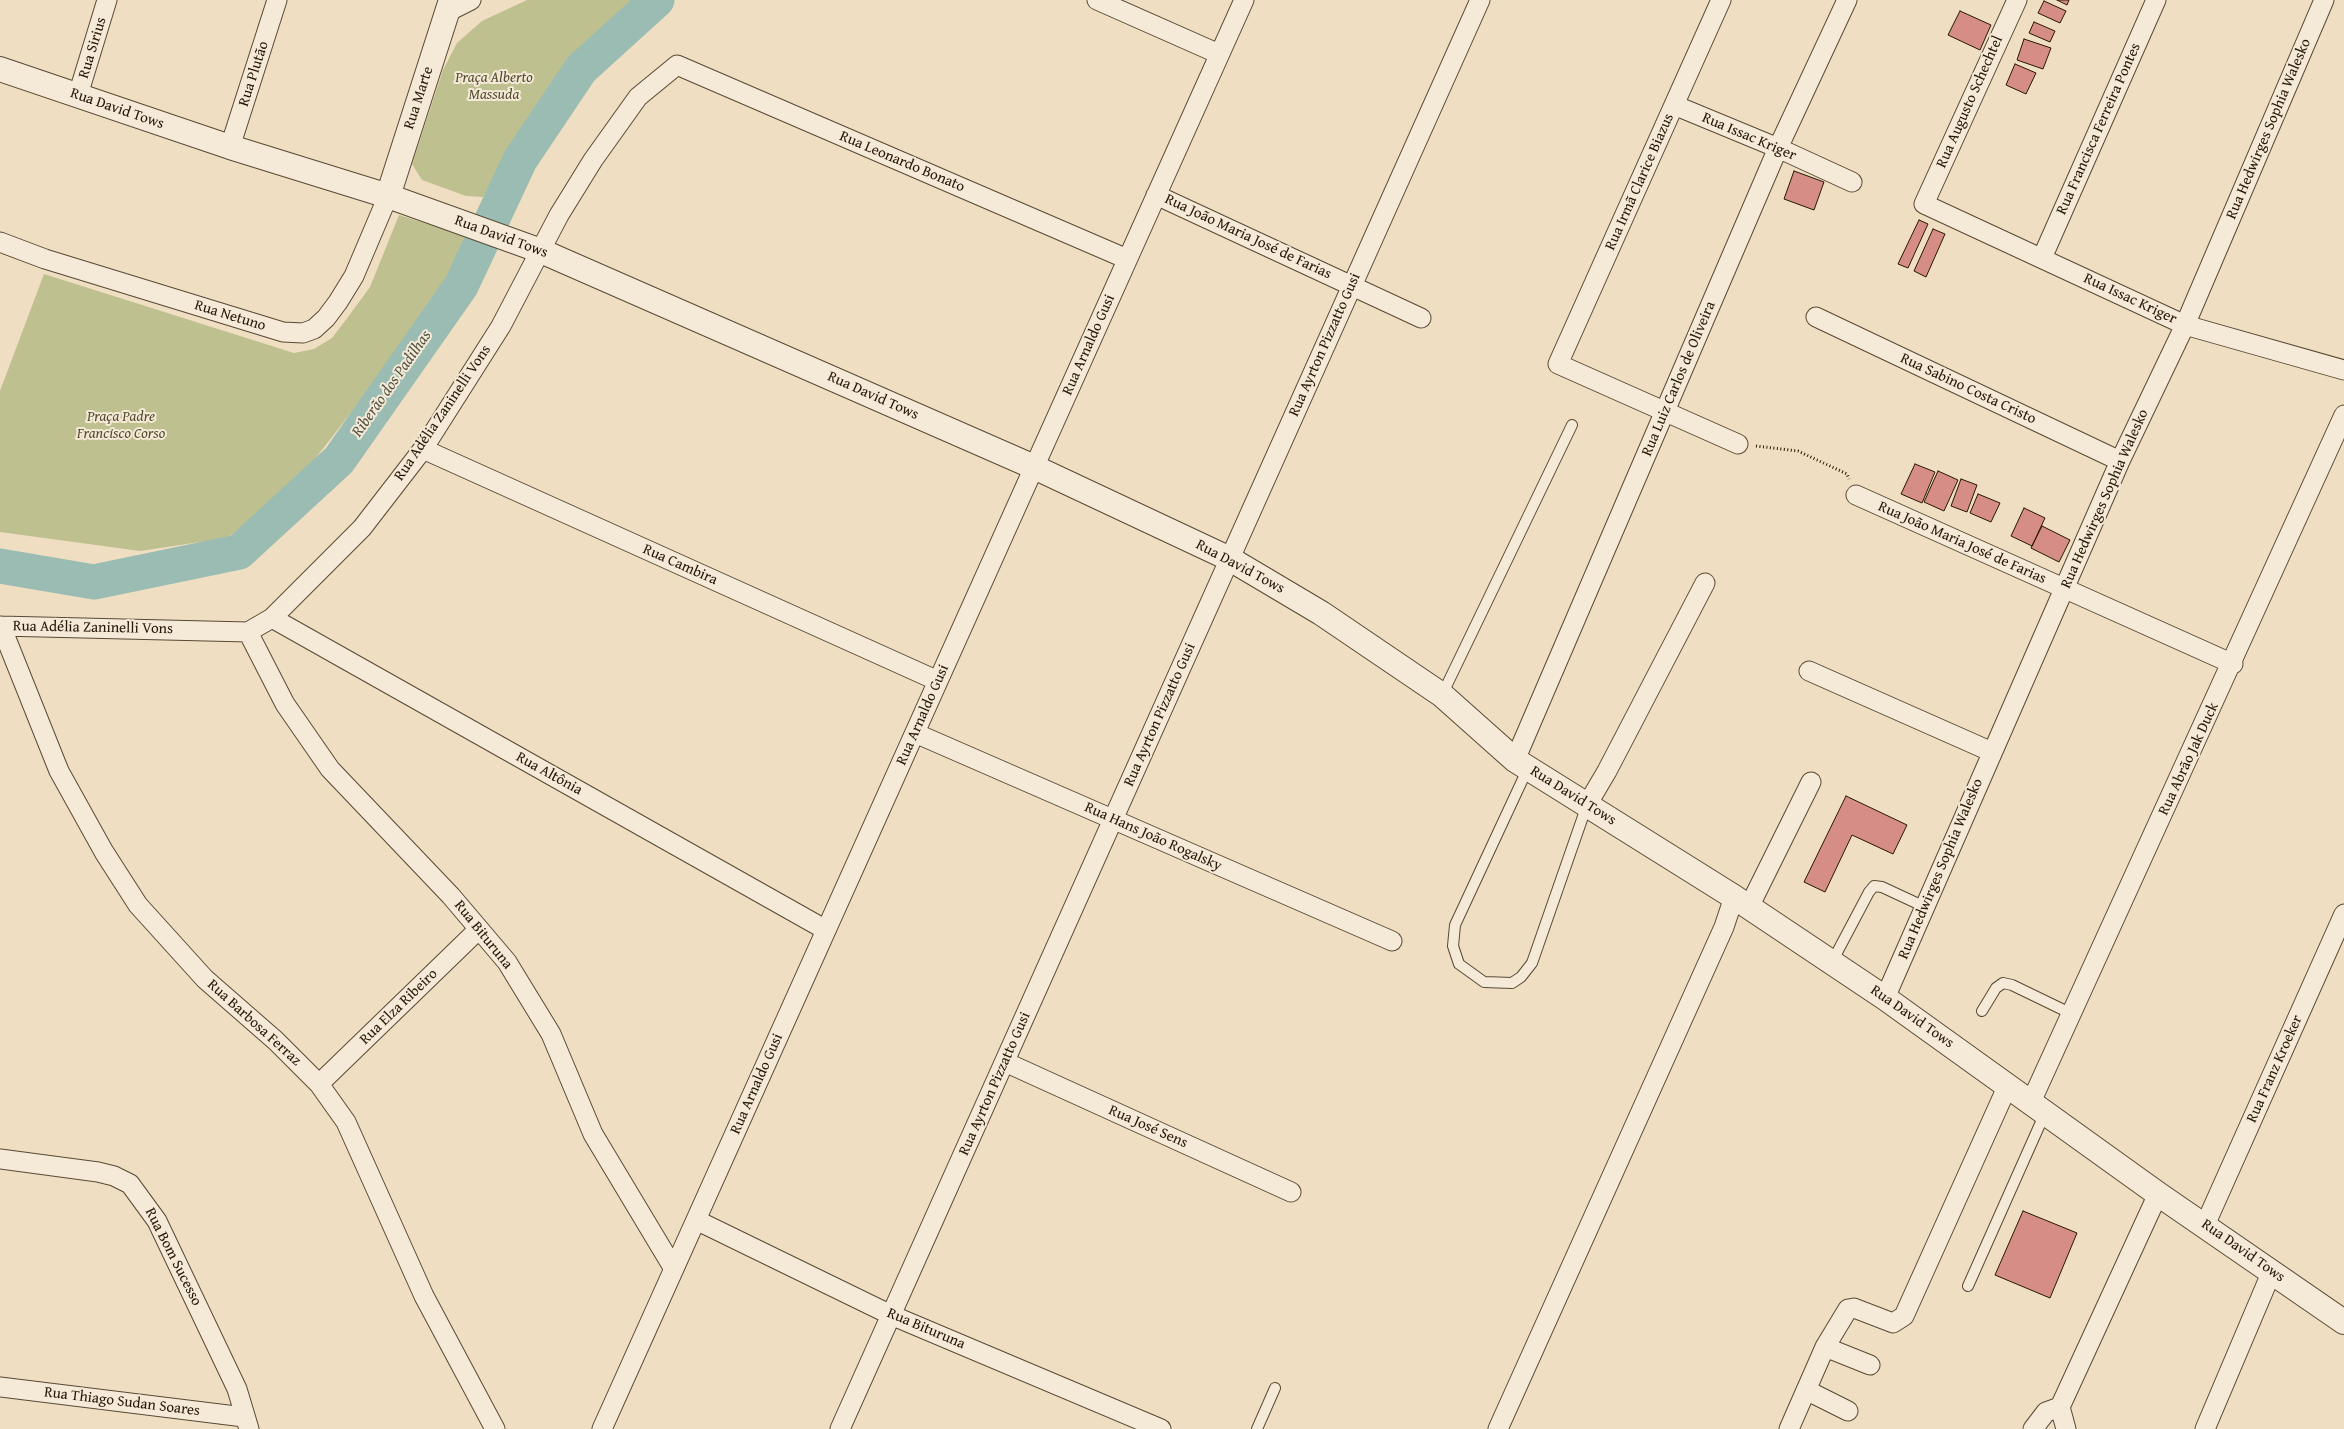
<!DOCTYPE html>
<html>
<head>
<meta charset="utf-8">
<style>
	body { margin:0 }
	canvas { display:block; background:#efdec1 }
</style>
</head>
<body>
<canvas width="2344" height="1429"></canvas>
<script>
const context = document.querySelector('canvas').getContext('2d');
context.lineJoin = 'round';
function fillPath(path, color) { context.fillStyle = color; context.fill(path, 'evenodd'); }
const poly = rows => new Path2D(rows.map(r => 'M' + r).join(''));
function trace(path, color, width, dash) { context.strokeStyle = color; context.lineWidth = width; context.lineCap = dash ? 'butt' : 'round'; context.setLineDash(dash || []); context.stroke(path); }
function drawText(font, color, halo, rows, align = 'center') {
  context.font = font + ' "Gentium Book Plus",serif'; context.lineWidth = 4; context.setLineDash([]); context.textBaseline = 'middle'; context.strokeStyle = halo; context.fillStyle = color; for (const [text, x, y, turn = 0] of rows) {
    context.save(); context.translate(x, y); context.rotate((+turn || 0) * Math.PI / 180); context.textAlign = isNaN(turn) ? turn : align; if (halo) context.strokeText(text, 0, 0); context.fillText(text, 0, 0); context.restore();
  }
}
const green = poly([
	[527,0,642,0,603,31,579,53,561,78,530,132,483,197,466,196,422,180,412,164,443,70,457,43,482,21],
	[399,215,465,236,446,283,364,396,293,487,227,538,140,551,0,532,0,391,44,274,294,353,314,349,332,338,348,317,370,287]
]);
const river = poly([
	[0,566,94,582,239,552,339,460,461,286,520,160,581,69,657,0]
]);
const building = poly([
	[2057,0,2069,0,2067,5,2057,0],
	[2044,1,2066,11,2060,23,2038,13,2044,1],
	[1960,11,1991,25,1980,50,1948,35,1960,11],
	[2034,22,2055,31,2050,42,2029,33,2034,22],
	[2024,39,2051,48,2043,69,2017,60,2024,39],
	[2015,64,2036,73,2026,94,2006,85,2015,64],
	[1794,171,1824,182,1814,210,1784,199,1794,171],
	[1919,220,1928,224,1908,268,1898,264,1919,220],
	[1933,229,1945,234,1926,277,1914,271,1933,229],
	[1915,464,1935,472,1922,503,1901,494,1915,464],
	[1938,471,1958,480,1944,511,1924,502,1938,471],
	[1961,479,1977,485,1967,512,1951,506,1961,479],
	[1978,494,2000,503,1991,522,1970,513,1978,494],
	[2024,508,2045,518,2032,546,2011,536,2024,508],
	[2042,526,2070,540,2059,562,2031,548,2042,526],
	[1846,796,1907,825,1893,854,1852,835,1825,892,1804,882,1846,796],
	[2023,1211,2077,1233,2050,1298,1995,1275,2023,1211]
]);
const path = poly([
	[1756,446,1798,451,1847,474,1849,479]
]);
const service = poly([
	[1442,695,1572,425],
	[1528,768,1455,925,1453,946,1459,964,1484,982,1512,983,1521,977,1532,963,1587,805],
	[1832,962,1869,892,1874,886,1882,887,1925,907],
	[1982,1011,1996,988,2003,983,2012,985,2072,1014],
	[1968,1286,2045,1113],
	[1257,1429,1275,1388]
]);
const minor = poly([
	[1097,0,1219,54],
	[1721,0,1558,364,1738,444],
	[2017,0,1924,204,2185,325,2344,370],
	[447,12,471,0],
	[78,95,107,0],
	[1674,105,1778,148,1852,182],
	[230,147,277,0],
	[1156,195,1421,318],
	[0,242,45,259,283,332,303,333,314,329,326,318,338,302,354,276,388,196],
	[2042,258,2156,0],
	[1816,317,2120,461],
	[423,449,938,681],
	[1856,495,2233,664],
	[272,618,826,930],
	[0,626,248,632,272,618,362,528,423,449,501,326,559,215,593,160,638,97,677,65,1127,259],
	[1,626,59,771,104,852,138,905,205,979,276,1041,319,1084,346,1122,424,1296,495,1429],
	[248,632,285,704,330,769,451,896,507,962,551,1034,593,1134,674,1269],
	[1809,671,1992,752],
	[915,733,1392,941],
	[1515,760,1778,148,1847,0],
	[1587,805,1607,771,1705,583],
	[1749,907,1811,782],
	[1885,998,2120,461,2185,325,2324,0],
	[1005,1062,1291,1192],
	[319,1084,479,929],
	[2031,1102,2344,415],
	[0,1159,98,1172,114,1176,130,1184,157,1221,237,1389,249,1429],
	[696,1220,891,1315,1161,1429],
	[2205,1225,2344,914],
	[1825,1347,1870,1365],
	[0,1387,244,1417],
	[1806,1390,1848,1411],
	[2060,1407,2158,1194],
	[602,1429,1244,0],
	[840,1429,1480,0],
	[1498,1429,1724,927,1734,897],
	[1789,1429,1825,1347,1848,1309,1854,1308,1893,1323,1904,1316,2008,1085],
	[2033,1429,2046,1412,2060,1407,2066,1429],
	[2205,1429,2272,1271]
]);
const tertiary = poly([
	[0,69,230,147,388,196,541,251,1034,467,1230,559,1321,613,1442,695,1515,760,1734,897,1885,998,2158,1194,2344,1322],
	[388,196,451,0]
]);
const streetNames = [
	["Rua Sirius",93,48,-73],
	["Rua Plutão",254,74,-72],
	["Rua Marte",419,98,-72],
	["Rua Augusto Schechtel",1970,102,-66],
	["Rua David Tows",117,109,19],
	["Rua Francisca Ferreira Pontes",2099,129,-66],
	["Rua Hedwirges Sophia Walesko",2269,129,-67],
	["Rua Issac Kriger",1749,137,23],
	["Rua Leonardo Bonato",902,162,23],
	["Rua Irmã Clarice Biazus",1640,182,-66],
	["Rua David Tows",501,237,20],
	["Rua João Maria José de Farias",1248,237,25],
	["Rua Issac Kriger",2130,299,25],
	["Rua Netuno",230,316,17],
	["Rua Arnaldo Gusi",1089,345,-66],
	["Rua Ayrton Pizzatto Gusi",1325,345,-66],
	["Rua Luiz Carlos de Oliveira",1679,379,-67],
	["Rua Sabino Costa Cristo",1968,389,25],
	["Rua David Tows",873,396,24],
	["Rua Adélia Zaninelli Vons",443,413,-56],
	["Rua Hedwirges Sophia Walesko",2105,499,-66],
	["Rua João Maria José de Farias",1962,543,24],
	["Rua Cambira",680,565,24],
	["Rua David Tows",1240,567,28],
	["Rua Adélia Zaninelli Vons",93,628,1],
	["Rua Arnaldo Gusi",923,715,-66],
	["Rua Ayrton Pizzatto Gusi",1160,715,-66],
	["Rua Abrão Jak Duck",2189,759,-65],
	["Rua Altônia",549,774,29],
	["Rua David Tows",1573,796,32],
	["Rua Hans João Rogalsky",1153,837,24],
	["Rua Hedwirges Sophia Walesko",1941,869,-67],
	["Rua Bituruna",483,935,51],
	["Rua Elza Ribeiro",399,1007,-44],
	["Rua David Tows",1912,1017,35],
	["Rua Barbosa Ferraz",254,1023,42],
	["Rua Franz Kroeker",2275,1069,-66],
	["Rua Arnaldo Gusi",757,1084,-66],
	["Rua Ayrton Pizzatto Gusi",995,1084,-66],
	["Rua José Sens",1148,1127,24],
	["Rua David Tows",2243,1251,35],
	["Rua Bom Sucesso",173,1257,63],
	["Rua Bituruna",926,1329,23],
	["Rua Thiago Sudan Soares",122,1402,7]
];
const parkNames = [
	["Praça Alberto",494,78],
	["Massuda",494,95],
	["Praça Padre",121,417],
	["Francisco Corso",121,434]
];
const waterNames = [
	["Riberão dos Padilhas",392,384,-55]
];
fillPath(green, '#bfc08f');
trace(river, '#9abcb3', 35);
fillPath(building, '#d68d85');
trace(building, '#261705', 1);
trace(service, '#584934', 12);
trace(minor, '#584934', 21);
trace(tertiary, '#584934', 26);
trace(path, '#261705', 3, [1, 2.5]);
trace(service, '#f5ead7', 10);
trace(minor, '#f5ead7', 19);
trace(tertiary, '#f5ead7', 24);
drawText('15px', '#261705', '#f5ead7', streetNames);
drawText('italic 15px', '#544a2e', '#f5ead7', parkNames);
drawText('italic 16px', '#4f5142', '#f5ead7', waterNames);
</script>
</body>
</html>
